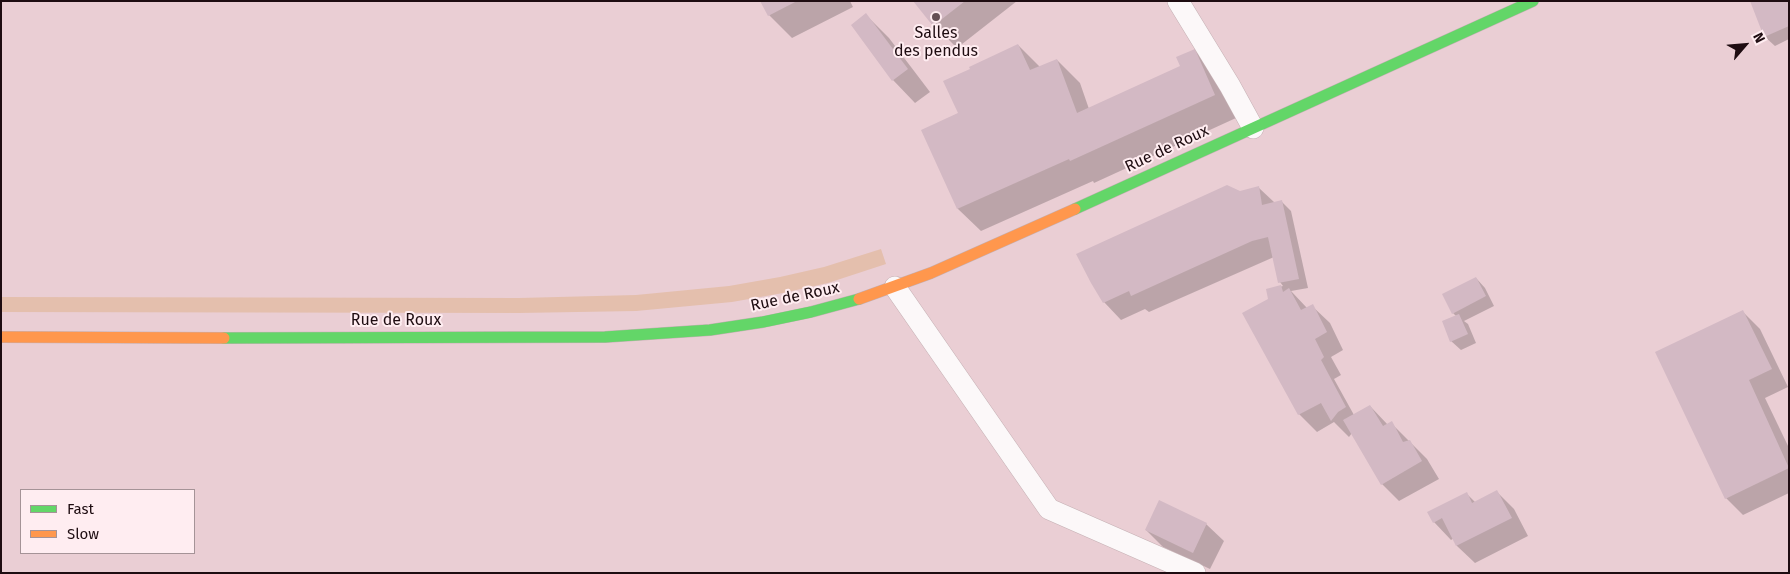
<!DOCTYPE html>
<html>
<head>
<meta charset="utf-8">
<style>
	body { margin:0 }
	#map { position:relative; width:1790px; height:574px; overflow:hidden; background:#eaced4; font-family:"Fira Sans",sans-serif }
	canvas { display:block }
	.frame { position:absolute; inset:0; border:2px solid #1e0c11; pointer-events:none }
	.legend { position:absolute; left:20px; top:489px; width:175px; height:65px; box-sizing:border-box; background:#ffedf1; border:1px solid #a59397; margin:0; padding:6px 9px; list-style:none; font-size:15px; color:#1e0c11 }
	.legend li { display:flex; align-items:center; gap:10px; height:25px }
	.legend b { width:25px; border:1px solid #a59397 }
	.north { position:absolute; left:1720px; top:20px; width:50px; height:50px; -webkit-text-stroke:4px #ffedf1; paint-order:stroke; rotate:63deg; font-size:14px; font-weight:700; line-height:20px; text-align:center; color:#1e0c11 }
	.north::after { content:''; display:block; margin:auto; width:18px; height:22px; background:#1e0c11; clip-path:polygon(50% 0,100% 100%,50% 72%,0 100%) }
</style>
</head>
<body>
<div id="map">
<canvas width="1790" height="574"></canvas>
<div class="frame"></div>
<ul class="legend">
<li><b style="height:6px;background:#63d668"></b>Fast</li>
<li><b style="height:6px;background:#ff974d"></b>Slow</li>
</ul>
<div class="north">N</div>
</div>
<script>
const context = document.querySelector('canvas').getContext('2d');
context.lineJoin = 'round';
function fillPath(path, color) { context.fillStyle = color; context.fill(path, 'evenodd'); }
const poly = rows => new Path2D(rows.map(r => 'M' + r).join(''));
function trace(path, color, width, dash) { context.strokeStyle = color; context.lineWidth = width; context.lineCap = dash ? 'butt' : 'round'; context.setLineDash(dash || []); context.stroke(path); }
function drawText(font, color, halo, rows, align = 'center') {
  context.font = font + ' "Fira Sans",sans-serif'; context.lineWidth = 4; context.setLineDash([]); context.textBaseline = 'middle'; context.strokeStyle = halo; context.fillStyle = color; for (const [text, x, y, turn = 0] of rows) {
    context.save(); context.translate(x, y); context.rotate((+turn || 0) * Math.PI / 180); context.textAlign = isNaN(turn) ? turn : align; if (halo) context.strokeText(text, 0, 0); context.fillText(text, 0, 0); context.restore();
  }
}
const green = poly([
	[881,249,886,264,828,283,783,293,732,302,636,311,519,313,1,312,1,297,519,298,636,295,729,286,780,277,824,267]
]);
const shadow = poly([
	[762,1,850,1,853,7,792,38,769,15],
	[915,1,1017,1,957,48,934,25],
	[1752,1,1789,1,1789,39,1775,46,1765,37],
	[866,15,889,38,930,92,915,103,893,80],
	[1018,45,1040,67,1057,60,1080,83,1089,109,1181,67,1195,51,1218,73,1236,118,1094,183,1093,181,981,231,958,209,923,131,959,113],
	[1258,187,1275,203,1282,202,1291,211,1308,288,1291,291,1307,308,1312,306,1330,323,1343,350,1331,357,1341,375,1334,379,1354,415,1370,406,1388,425,1391,423,1427,459,1439,479,1399,501,1382,484,1352,433,1349,437,1334,422,1317,432,1299,414,1244,314,1269,300,1267,290,1283,286,1280,282,1274,257,1149,312,1145,309,1121,320,1104,302,1239,193],
	[1476,278,1485,288,1494,306,1464,321,1468,324,1476,343,1461,350,1451,341,1456,316,1453,313],
	[1743,312,1760,329,1788,387,1765,398,1789,448,1789,493,1743,515,1726,498],
	[1497,492,1514,509,1528,536,1475,563,1457,546,1454,538,1451,540,1434,522,1467,494,1476,503],
	[1206,524,1224,541,1210,569,1163,547,1146,530]
]);
const building = poly([
	[760,1,797,1,768,16],
	[913,1,965,1,933,26],
	[1750,1,1789,1,1789,26,1764,37],
	[866,13,908,69,892,81,851,25],
	[1018,44,1030,70,1057,59,1077,113,1180,66,1176,57,1195,49,1215,95,1070,161,1069,159,957,209,921,130,958,113,943,81,970,69,969,67],
	[1227,185,1240,191,1259,186,1262,205,1282,200,1299,279,1278,283,1268,237,1252,241,1131,296,1129,291,1103,303,1091,283,1076,254],
	[1476,277,1486,296,1452,314,1442,294],
	[1281,285,1283,292,1289,288,1301,310,1313,304,1327,332,1315,339,1324,357,1321,360,1346,407,1338,412,1331,421,1321,403,1298,415,1242,313,1268,299,1266,289],
	[1743,310,1772,369,1749,380,1789,468,1725,499,1655,352],
	[1459,314,1468,334,1450,342,1442,321],
	[1370,405,1383,426,1392,421,1403,442,1410,440,1422,461,1381,485,1343,420],
	[1497,490,1512,518,1456,546,1442,518,1433,523,1427,512,1467,492,1472,503],
	[1159,500,1207,523,1193,553,1145,530]
]);
const lane = poly([
	[1178,1,1230,86,1253,128],
	[895,287,1049,509,1195,573]
]);
const fast = poly([
	[1075,209,1533,1],
	[224,338,605,337,710,330,763,322,811,312,859,299]
]);
const slow = poly([
	[859,299,931,273,1075,209],
	[1,337,224,338]
]);
const markers = [
	[936,17,5,"#655055"]
];
const poiNames = [
	["Salles",936,34],
	["des pendus",936,52]
];
const streetNames = [
	["Rue de Roux",1167,149,-25],
	["Rue de Roux",795,297,-12],
	["Rue de Roux",396,321]
];
fillPath(green, '#e4bfad');
fillPath(shadow, '#0003');
fillPath(building, '#d3b9c4');
trace(lane, '#c4afb3', 22);
trace(fast, '#c4afb3', 12);
trace(slow, '#c4afb3', 12);
trace(lane, '#fcf8f9', 21);
trace(fast, '#63d668', 11);
trace(slow, '#ff974d', 11);
for (const [x, y, r, color] of markers) { const dot = new Path2D(); dot.arc(x, y, r, 0, 2 * Math.PI); context.fillStyle = color; context.fill(dot); trace(dot, '#ffedf1', 2); }
drawText('16px', '#1e0c11', '#ffedf1', poiNames);
drawText('16px', '#1e0c11', '#ffedf1', streetNames);
</script>
</body>
</html>
